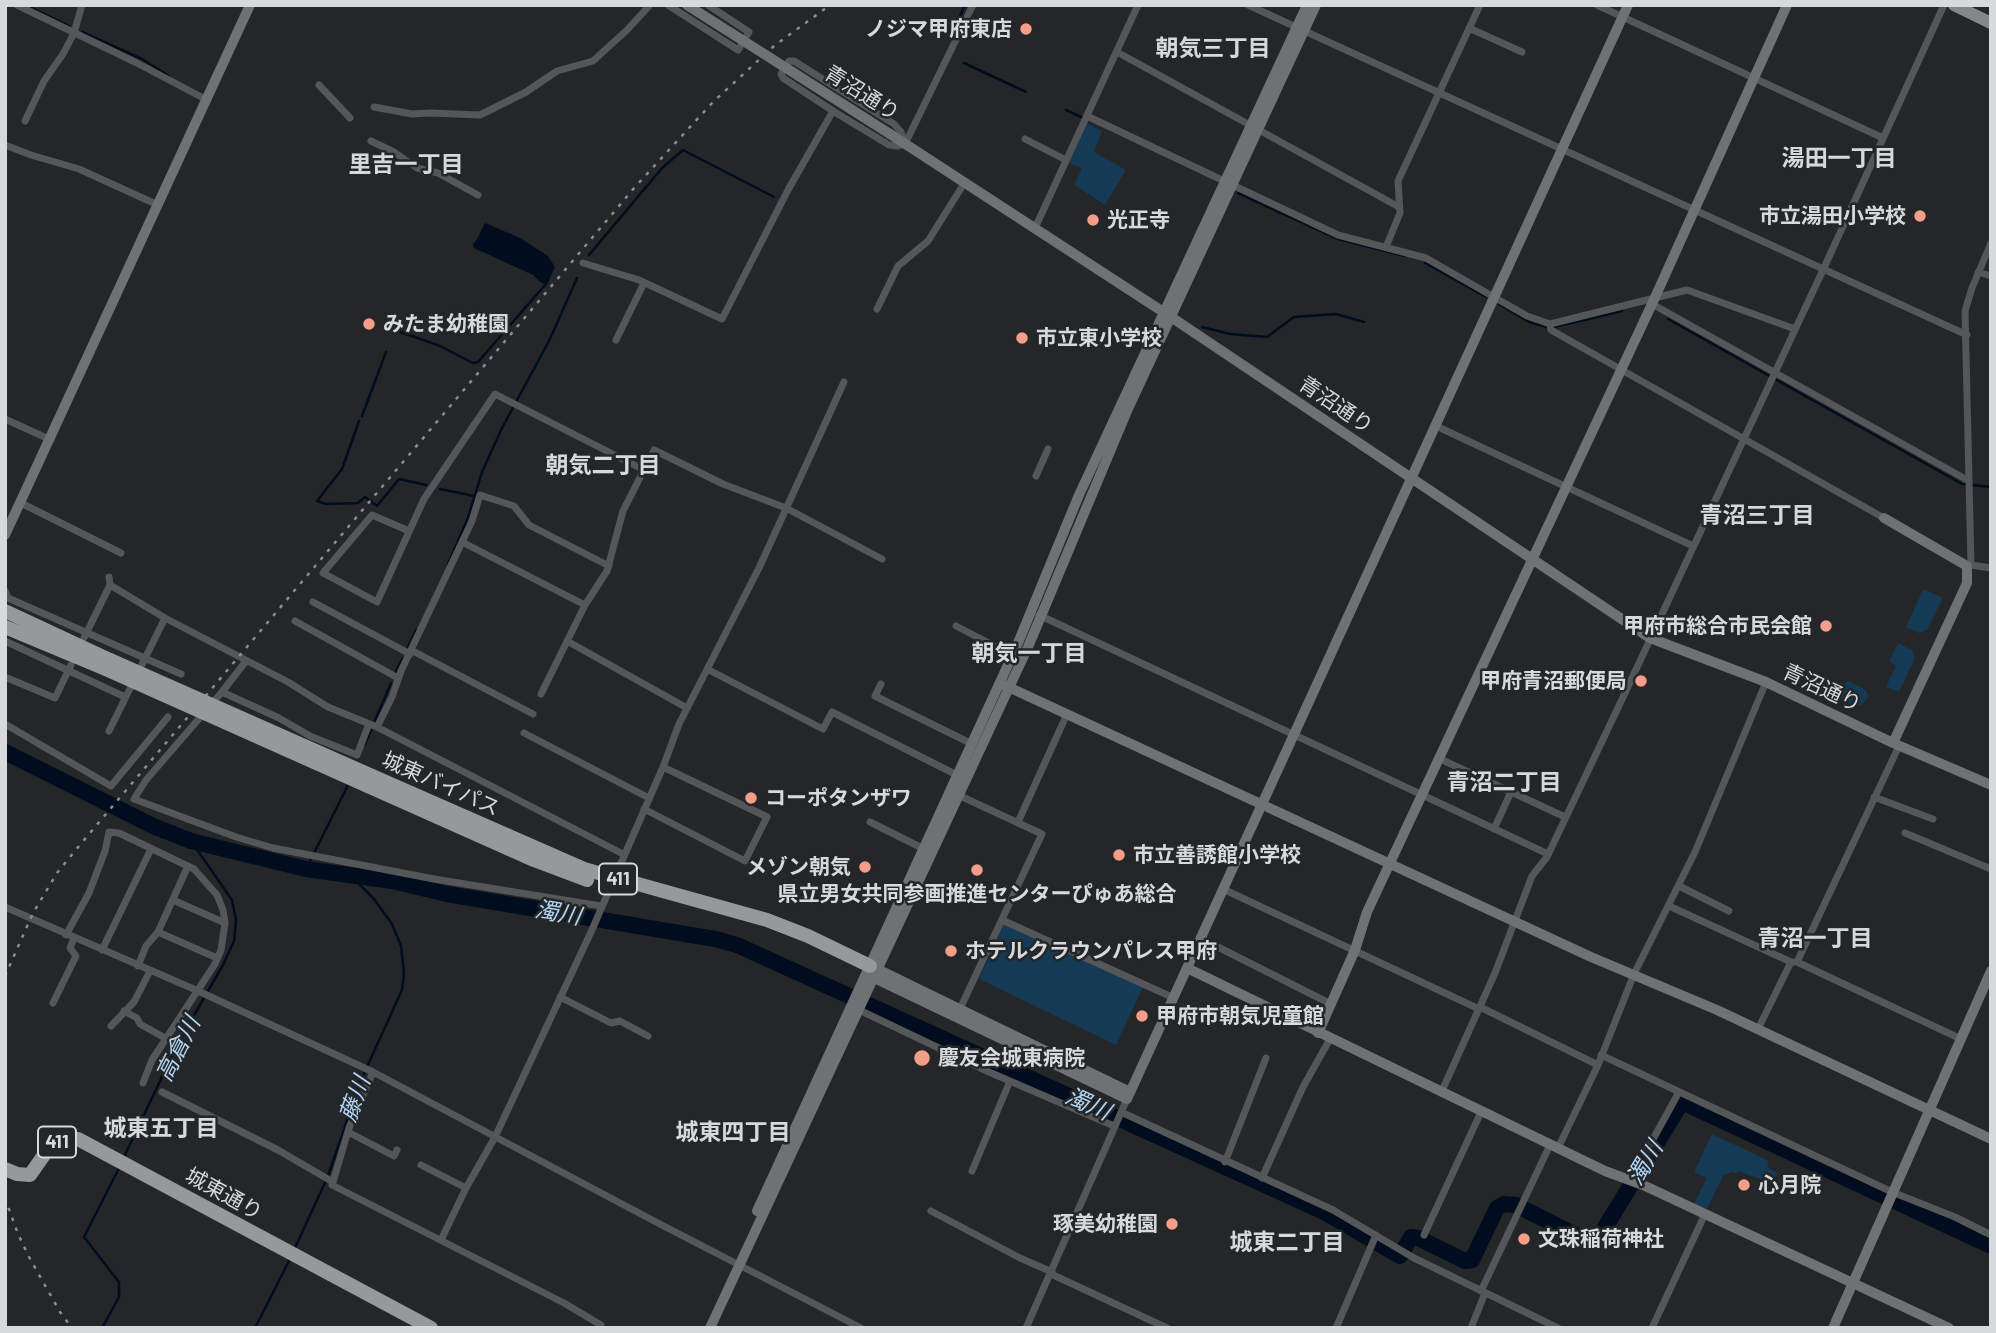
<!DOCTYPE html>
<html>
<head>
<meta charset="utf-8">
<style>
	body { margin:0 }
	#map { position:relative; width:1996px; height:1333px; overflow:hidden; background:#242628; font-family:Barlow,sans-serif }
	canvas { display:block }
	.frame { position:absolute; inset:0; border:7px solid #d8d9da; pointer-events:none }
</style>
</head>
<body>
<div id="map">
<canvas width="1996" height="1333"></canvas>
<div class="frame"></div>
</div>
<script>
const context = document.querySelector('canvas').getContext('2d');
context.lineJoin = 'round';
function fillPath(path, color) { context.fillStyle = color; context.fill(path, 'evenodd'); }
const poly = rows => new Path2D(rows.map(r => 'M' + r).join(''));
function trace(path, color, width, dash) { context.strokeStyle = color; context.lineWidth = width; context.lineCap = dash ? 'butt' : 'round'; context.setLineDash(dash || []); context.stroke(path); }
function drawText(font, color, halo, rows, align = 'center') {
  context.font = font + ' Barlow,"Noto Sans JP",sans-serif'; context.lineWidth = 5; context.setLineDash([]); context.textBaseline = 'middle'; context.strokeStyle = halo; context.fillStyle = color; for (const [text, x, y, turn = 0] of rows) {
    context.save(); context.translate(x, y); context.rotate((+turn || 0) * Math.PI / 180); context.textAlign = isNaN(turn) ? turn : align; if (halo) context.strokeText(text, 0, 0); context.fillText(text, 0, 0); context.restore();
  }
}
const green = poly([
	[1087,123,1102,131,1094,152,1126,170,1105,205,1074,185,1082,168,1069,163],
	[1923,589,1943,598,1927,630,1919,633,1906,627],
	[1898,643,1912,650,1915,658,1899,692,1886,687,1896,666,1889,662],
	[1848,681,1866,690,1868,697,1862,705,1852,705,1839,696,1839,687],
	[1007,924,1143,987,1116,1045,979,979,1003,925],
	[1712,1134,1769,1161,1767,1167,1778,1173,1772,1184,1739,1171,1737,1174,1732,1172,1723,1176,1707,1209,1694,1204,1707,1178,1694,1172]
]);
const water = poly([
	[485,223,520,238,548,256,555,267,547,285,540,282,533,275,474,248,473,244,477,239]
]);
const stream = poly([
	[26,5,69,26],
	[953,31,965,5],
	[82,32,142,59,169,76],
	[964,63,1026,92],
	[1066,110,1083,118],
	[1238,193,1338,239,1405,256],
	[589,255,662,168,683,150,774,197],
	[1425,263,1486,297],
	[1499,304,1529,322,1547,327],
	[1668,319,1962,484,1991,487],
	[1202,327,1230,334,1267,337,1294,317,1336,314,1364,322],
	[1554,327,1622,311],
	[395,330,440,346,473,363,478,362,545,285],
	[362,416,386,352],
	[359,421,342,469,317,501,326,504,358,503,365,497,377,506,399,479,426,485],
	[440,489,474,496],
	[448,564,468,518,482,472,502,428,550,339,577,278],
	[408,647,416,630],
	[395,673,403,658],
	[365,744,391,683],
	[306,869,349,783],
	[123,1159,179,1041,223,965,234,941,236,920,232,900,191,841],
	[294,1250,328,1176,361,1080,402,990,404,973,401,946,392,924,374,899,351,876],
	[102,1328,119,1297,119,1282,84,1237,119,1168],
	[255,1328,290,1259]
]);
const river = poly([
	[5,752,153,826,191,841,306,869,392,881,447,894,715,939,737,945,1324,1212,1400,1256,1411,1237,1418,1238,1465,1261,1472,1260,1497,1208,1504,1204,1516,1205,1585,1240,1596,1242,1682,1102,1991,1246]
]);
const street = poly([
	[17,5,137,63,207,100],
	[668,5,738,50,749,32,708,5],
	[1248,5,1967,335],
	[1597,5,1883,138],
	[1469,28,1522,52],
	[1117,52,1399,207],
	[319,85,350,118],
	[374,107,412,114,430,113,480,115,526,92,557,71,593,61,627,30,650,5],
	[833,111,783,78,781,74,789,61,794,61,894,124,901,132,905,143],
	[1087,116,1338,235,1426,258,1527,316,1550,324,1551,330,1884,518],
	[25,121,44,81,63,54,74,33,82,5],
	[1025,139,1066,160],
	[371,141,394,152,417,168,438,173,478,195],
	[905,144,973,5],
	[5,145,31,155,79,169,158,205],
	[1035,228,1138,5],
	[1386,247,1400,213,1398,181,1480,5],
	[583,263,639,280,722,319,788,190,833,111,889,145,897,146,905,144],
	[1978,272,1991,276],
	[1652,304,1969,481],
	[877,309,898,266,928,241,965,182],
	[1550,324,1687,290,1795,329],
	[616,340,644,283],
	[5,419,51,440],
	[1436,426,1693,546],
	[1036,476,1048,449],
	[21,503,121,553],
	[409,531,372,515,323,573,377,602,424,499,495,394,644,470],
	[462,542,585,605],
	[1971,565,1991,568],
	[1967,566,1971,565,1965,311,1972,288,1991,243],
	[109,577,110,585,165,618,288,682,328,707,377,727,623,854],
	[5,591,8,598,181,674],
	[313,602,410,654],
	[1039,615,1548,854],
	[295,621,398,678],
	[956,626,1012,655],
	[84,638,110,585],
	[5,641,125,697],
	[567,641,687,708],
	[411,650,533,714],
	[246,661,222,692,146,780,134,799,236,837,273,848,434,879,601,906],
	[707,669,823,729,832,712,957,775],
	[5,677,55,698,71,665],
	[881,684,875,696,972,744],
	[222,692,279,718,310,736,357,755,369,724],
	[541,694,585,605,607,571,623,511,654,450,723,484,786,508,882,559],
	[5,724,111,786,168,717],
	[377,727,392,697,401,671,472,521,480,495,514,506,529,525,609,566],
	[109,731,165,618],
	[524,733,649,798],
	[1438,758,1565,817],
	[956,794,1042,834,958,1013],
	[1874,797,1933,819],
	[644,809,745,861,767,817,663,767],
	[870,822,924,849],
	[1018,822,1067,714],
	[1494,829,1511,792],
	[1905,833,1991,869],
	[1679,886,1729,911],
	[1223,889,1479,1009],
	[173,900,225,923],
	[1669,906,1791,962,1797,962,1961,1039],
	[5,907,196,990,373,1072,656,1222,861,1328],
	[1002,920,1174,998],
	[158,932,217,958],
	[66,935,89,893,105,851,109,832,119,833,194,869,217,895,223,910,225,923,221,950,215,964,152,1060,143,1083],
	[1200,938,1331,1004],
	[102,950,151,849],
	[1797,962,1899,746],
	[138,966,146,946,158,932,188,866],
	[560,997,611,1023,620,1021,648,1036],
	[53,1003,76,956,70,948,74,938],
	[1480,1007,1598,1065],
	[857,1009,989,1072,1114,1126],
	[124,1011,137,1018,140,1024,165,1038],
	[111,1026,134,1002,150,971],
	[1758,1029,1791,962],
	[1601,1055,1892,1192,1955,1217,1991,1235],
	[373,1072,349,1128,332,1185,564,1303,601,1325],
	[162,1092,278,1150,333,1182],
	[1441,1093,1495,973,1532,876,1547,857,1625,693,1823,270,1944,5],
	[1121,1112,1333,1210,1414,1258,1558,1328],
	[348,1132,394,1156,397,1150],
	[1558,1148,1598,1065,1634,974,1695,852,1766,682],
	[1646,1152,1679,1092],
	[1225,1162,1266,1058],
	[421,1165,466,1188],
	[972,1171,1010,1081],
	[1262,1178,1303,1087,1330,1039],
	[931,1211,1020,1258,1052,1272],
	[1424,1235,1481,1112],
	[441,1240,466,1188,495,1137,591,932,663,767,679,724,759,568,844,382],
	[1051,1274,1167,1328],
	[1481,1291,1550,1145],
	[1026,1328,1127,1099],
	[1336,1328,1376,1235],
	[1471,1328,1485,1293],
	[1652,1328,1705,1214]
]);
const secondary = poly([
	[890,134,1171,317,1650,638,1766,682,1893,743,1991,785],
	[1884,518,1967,566,1967,583,1893,743],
	[5,535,250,5],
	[1004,685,1591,957,1717,1010,1991,1139],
	[873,967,1130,1092],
	[1187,968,1605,1171,1643,1185,1949,1328],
	[866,974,1127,1099,1628,5],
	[1318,1033,1355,950,1367,912,1652,304,1787,5],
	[757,1211,1018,643,1079,495,1307,5],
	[710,1328,1028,647,1127,411,1316,5],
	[1833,1328,1991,971]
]);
const primary = poly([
	[1954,5,1991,23]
]);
const highway = poly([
	[5,611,110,660],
	[5,627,106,669],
	[372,776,584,869,767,920,808,936,870,966],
	[368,786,534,860,587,880],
	[5,1169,17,1174,30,1175,51,1145,63,1139,78,1139,431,1328]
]);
const rail = poly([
	[5,976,33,913,57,873,79,846,635,187,713,102,774,46,830,5],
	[5,1198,18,1234,29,1257,60,1312,72,1328]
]);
const secondaryBridge = poly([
	[687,5,890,134]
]);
const highwayBridge = poly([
	[110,660,372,776],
	[106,669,368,786]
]);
const markers = [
	[1026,29,7,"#f49e89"],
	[1920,216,7,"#f49e89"],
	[1093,220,7,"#f49e89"],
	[369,324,7,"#f49e89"],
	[1022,338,7,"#f49e89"],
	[1826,626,7,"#f49e89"],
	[1641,681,7,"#f49e89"],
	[751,798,7,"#f49e89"],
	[1119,855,7,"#f49e89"],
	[865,867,7,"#f49e89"],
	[977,870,7,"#f49e89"],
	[951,951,7,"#f49e89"],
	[1142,1016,7,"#f49e89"],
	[922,1058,9,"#f49e89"],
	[1744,1185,7,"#f49e89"],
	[1172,1224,7,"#f49e89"],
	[1524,1239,7,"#f49e89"]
];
const shields = [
	[618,879,38],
	[57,1142,38]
];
const shieldNames = [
	["411",618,879],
	["411",57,1142]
];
const poiNames = [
	["ノジマ甲府東店",1012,29,"right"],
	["市立湯田小学校",1906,216,"right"],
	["光正寺",1107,220],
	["みたま幼稚園",383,324],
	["市立東小学校",1036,338],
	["甲府市総合市民会館",1812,626,"right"],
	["甲府青沼郵便局",1627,681,"right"],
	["コーポタンザワ",765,798],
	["市立善誘館小学校",1133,855],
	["メゾン朝気",851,867,"right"],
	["県立男女共同参画推進センターぴゅあ総合",977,894,"center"],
	["ホテルクラウンパレス甲府",965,951],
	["甲府市朝気児童館",1156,1016],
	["慶友会城東病院",938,1058],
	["心月院",1758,1185],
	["琢美幼稚園",1158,1224,"right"],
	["文珠稲荷神社",1538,1239]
];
const streetNames = [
	["青沼通り",862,93,32],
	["青沼通り",1336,405,34],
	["青沼通り",1822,688,25],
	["城東バイパス",441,784,24],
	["城東通り",224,1194,29]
];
const neighbourhoodNames = [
	["朝気三丁目",1213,48],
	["湯田一丁目",1839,158],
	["里吉一丁目",406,164],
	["朝気二丁目",603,465],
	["青沼三丁目",1757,515],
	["朝気一丁目",1029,653],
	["青沼二丁目",1504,782],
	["青沼一丁目",1815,938],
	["城東五丁目",161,1128],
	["城東四丁目",733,1132],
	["城東二丁目",1287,1242]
];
const waterNames = [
	["濁川",558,913,10],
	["高倉川",178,1049,-63],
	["藤川",355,1099,-70],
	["濁川",1088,1104,24],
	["濁川",1645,1163,-59]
];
fillPath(green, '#143a56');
fillPath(water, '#000d1f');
trace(stream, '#000d1f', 2.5);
trace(river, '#000d1f', 16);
trace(street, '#555657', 7);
trace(secondary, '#707173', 10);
trace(primary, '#848688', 12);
trace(highway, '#96989b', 14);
trace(rail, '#8c8d8e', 2.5, [3.5, 7]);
trace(secondaryBridge, '#707173', 10);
trace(highwayBridge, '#96989b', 14);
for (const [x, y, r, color] of markers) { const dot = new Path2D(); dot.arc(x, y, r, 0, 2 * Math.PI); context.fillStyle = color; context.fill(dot); trace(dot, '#242628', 2.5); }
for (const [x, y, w] of shields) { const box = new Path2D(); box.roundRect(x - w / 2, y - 15.5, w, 31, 5); context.fillStyle = '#242628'; context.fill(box); trace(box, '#d8d9da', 2); }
drawText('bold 19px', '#d8d9da', null, shieldNames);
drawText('bold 21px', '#d8d9da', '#242628', poiNames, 'left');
drawText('21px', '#d8d9da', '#242628', streetNames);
drawText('bold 23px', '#d6d8db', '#242628', neighbourhoodNames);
drawText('italic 23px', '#b1d6f7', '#242628', waterNames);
</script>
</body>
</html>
